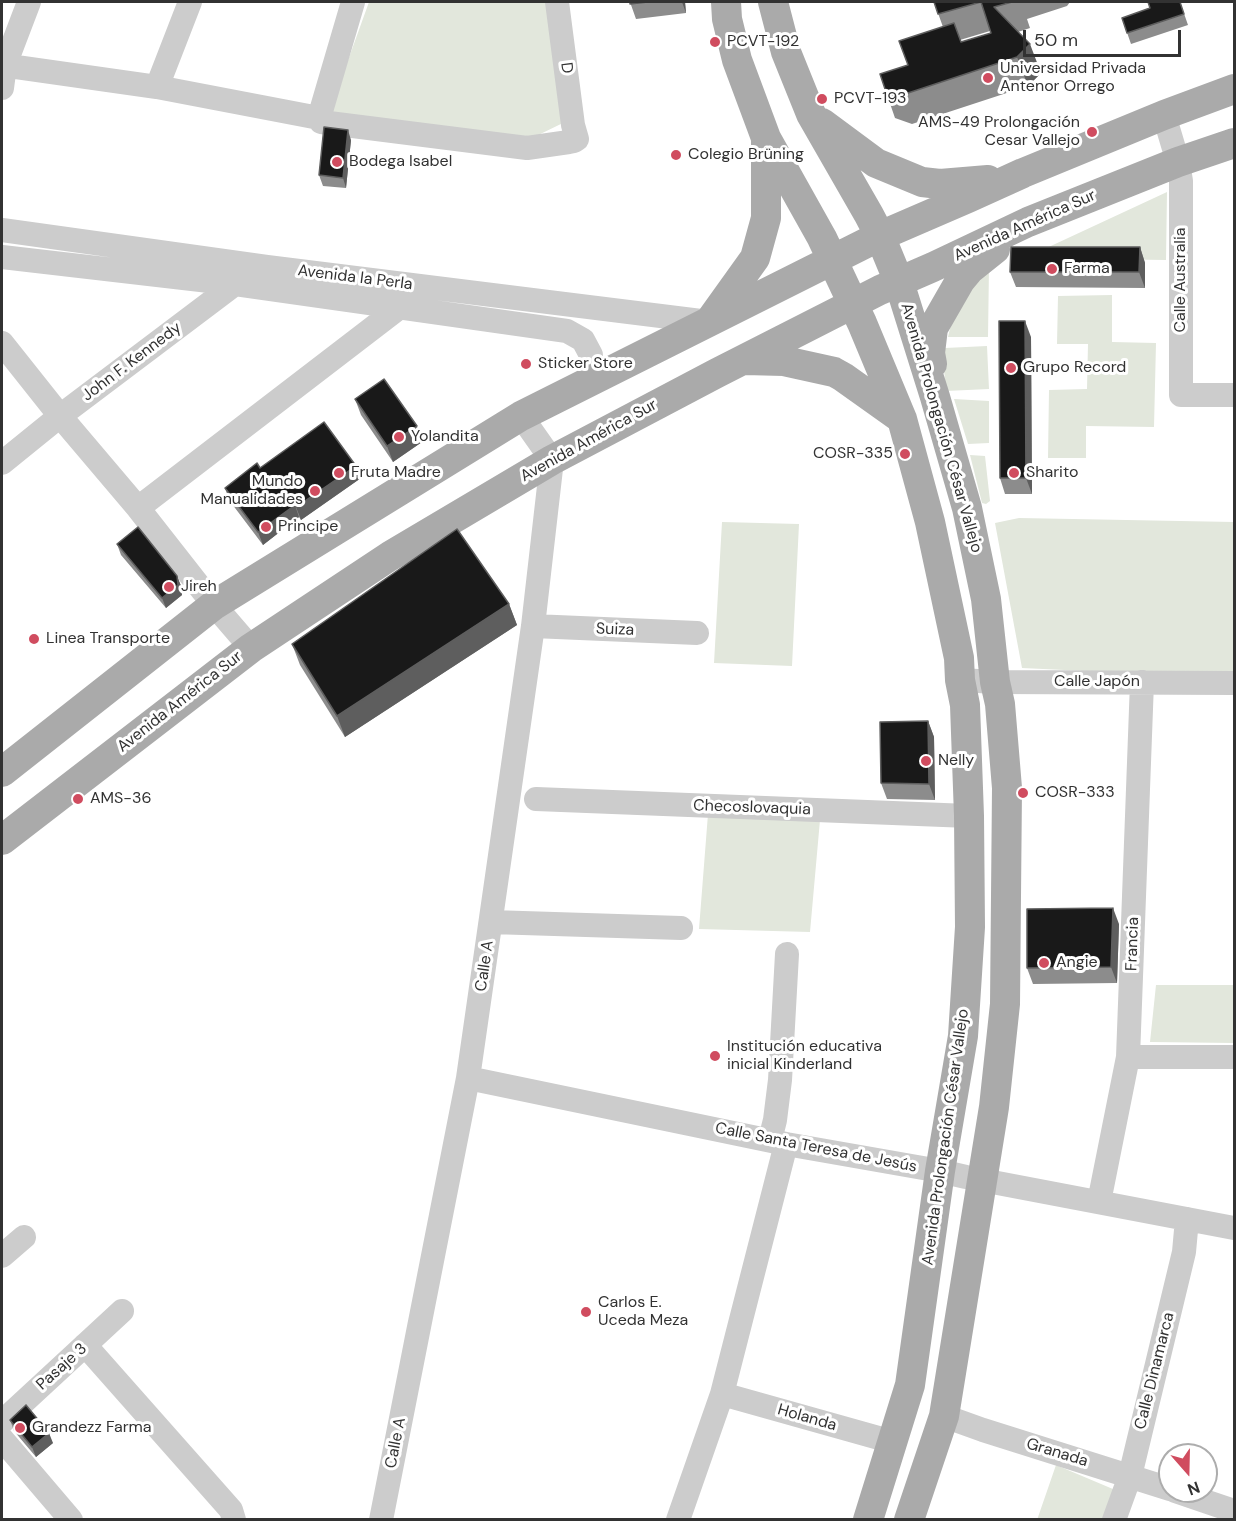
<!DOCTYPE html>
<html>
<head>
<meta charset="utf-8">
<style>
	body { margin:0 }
	#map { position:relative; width:1236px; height:1521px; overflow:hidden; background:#fff; font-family:"DM Sans",sans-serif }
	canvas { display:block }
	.frame { position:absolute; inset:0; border:3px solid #323232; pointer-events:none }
	.north { position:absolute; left:1158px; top:1443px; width:60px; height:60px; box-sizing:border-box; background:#fff; border:2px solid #adadad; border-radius:50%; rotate:160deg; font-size:16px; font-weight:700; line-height:24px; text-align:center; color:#323232 }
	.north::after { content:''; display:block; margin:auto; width:21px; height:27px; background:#d04c5f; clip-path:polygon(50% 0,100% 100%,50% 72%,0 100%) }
	.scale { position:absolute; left:1023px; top:30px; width:158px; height:27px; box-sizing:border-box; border:3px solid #323232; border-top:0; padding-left:8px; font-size:18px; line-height:21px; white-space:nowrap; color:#323232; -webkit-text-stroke:4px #fff; paint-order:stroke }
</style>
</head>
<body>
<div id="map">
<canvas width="1236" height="1521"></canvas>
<div class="frame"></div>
<div class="north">N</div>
<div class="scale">50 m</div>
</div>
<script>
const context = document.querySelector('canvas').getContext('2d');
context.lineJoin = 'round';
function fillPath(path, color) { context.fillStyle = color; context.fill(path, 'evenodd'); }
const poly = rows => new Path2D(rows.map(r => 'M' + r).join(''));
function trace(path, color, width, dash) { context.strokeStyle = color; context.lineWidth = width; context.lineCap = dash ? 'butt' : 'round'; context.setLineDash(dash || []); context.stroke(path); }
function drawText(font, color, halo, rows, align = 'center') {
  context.font = font + ' "DM Sans",sans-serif'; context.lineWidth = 6; context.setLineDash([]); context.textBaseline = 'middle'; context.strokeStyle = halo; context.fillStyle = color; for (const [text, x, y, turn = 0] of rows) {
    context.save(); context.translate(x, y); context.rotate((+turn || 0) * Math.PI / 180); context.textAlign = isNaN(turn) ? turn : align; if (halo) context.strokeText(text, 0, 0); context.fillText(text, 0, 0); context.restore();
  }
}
const green = poly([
	[369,2,555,2,565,122,530,139,329,113],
	[1167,192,1166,260,1025,258],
	[989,267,988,337,948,337,954,311],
	[1112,295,1112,342,1156,343,1154,427,1086,426,1086,458,1048,458,1049,390,1087,389,1088,344,1057,344,1058,296],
	[987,346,989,389,946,391,943,359,945,348],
	[954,399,989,401,989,443,968,444],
	[970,455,985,456,990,501,986,504,982,503],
	[1019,518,1234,522,1234,678,1022,668,995,523],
	[722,522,799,524,792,666,714,663],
	[708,814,820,820,810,932,699,929],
	[1156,985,1234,985,1234,1043,1150,1042],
	[1056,1465,1120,1492,1111,1519,1037,1520]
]);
const minor = poly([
	[2,65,157,87,319,118,321,122,527,148,569,142,574,141,577,139,573,125,557,2],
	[157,87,190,2],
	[2,88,5,65,29,2],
	[1164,115,1178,162,1181,181,1181,395,1234,395],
	[319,118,353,2],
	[2,230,267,267,709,322],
	[2,257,235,284,567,331,583,340,591,355,589,382],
	[2,343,60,416,138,508,214,605,251,648],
	[2,463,60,416,235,284,243,280],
	[138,508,400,307],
	[533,626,697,633],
	[960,680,995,682,1234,683],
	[536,799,969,816],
	[491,922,681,928],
	[1128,1057,1234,1057],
	[468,1078,786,1144,940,1171,966,1177,1234,1228],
	[770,1140,775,1120,780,1080,787,954],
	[1099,1202,1128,1057,1142,682],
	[2,1256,24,1237],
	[85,1345,231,1510,234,1520],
	[722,1394,893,1442],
	[944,1416,983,1430,1170,1489],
	[2,1422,122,1311],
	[2,1439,71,1520],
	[1175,1491,1234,1511],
	[381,1520,468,1078,533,626,552,460,521,416],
	[678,1520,722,1394,786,1144],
	[1114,1520,1130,1476,1184,1252,1187,1219]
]);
const major = poly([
	[726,2,727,19,737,60,766,138,822,238,862,323,902,419,930,522,959,658,960,680,965,705,969,816,970,927,963,1036,940,1171,910,1385,868,1520],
	[773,2,786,52,811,114,869,215,880,236,899,282,935,397,967,508,986,599,995,682,1000,704,1007,788,1005,1004,994,1107,944,1416,909,1520],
	[822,123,876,163,922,182,940,184,988,180],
	[712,318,755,258,766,218,766,141],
	[745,360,784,361,834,372,843,377,902,419],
	[932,364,930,353,933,328,960,281,970,269,995,249],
	[2,772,214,605,521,416,880,236,968,198,1023,173,1164,115,1234,89],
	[2,840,251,648,390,556,552,460,717,373,880,290,933,267,1028,222,1178,162,1234,143]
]);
const wall = poly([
	[630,2,685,2,686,13,636,19],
	[934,2,1070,2,1067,6,1027,19,1030,28,1018,32,1041,73,1028,86,912,124,895,118,885,89,943,27],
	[990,31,991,33,961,42,960,40],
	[1180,2,1188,25,1131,44,1122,18],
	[351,140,346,188,323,186,319,175],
	[1140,247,1145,263,1145,288,1016,287,1010,272],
	[1031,337,1032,494,1005,494,1000,478],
	[355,399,422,442,393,462,361,415],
	[260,468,361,478,301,520,299,517,263,545,229,500,225,488],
	[117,544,177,576,181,586,182,595,166,608,121,555],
	[509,604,517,625,345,737,300,665,292,644],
	[928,721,934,737,935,800,887,799,881,783],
	[1119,924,1117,983,1033,984,1027,968],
	[10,1420,53,1443,36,1457,14,1431]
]);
const shadedWall = poly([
	[682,2,685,2,686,13],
	[1030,44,1041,73,1028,86,1017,57],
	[348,130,351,140,346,188,343,178],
	[1140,247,1145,263,1145,288,1139,272],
	[1025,321,1031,337,1032,494,1026,478],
	[417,426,422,442,393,462,387,446],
	[356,466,361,478,301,520,296,507],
	[295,505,299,517,263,545,258,532],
	[177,576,181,586,182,595,166,608,162,598],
	[509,604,517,625,345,737,337,716],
	[928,721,934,737,935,800,929,784],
	[1113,908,1119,924,1117,983,1111,967],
	[49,1433,53,1443,36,1457,32,1447]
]);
const building = poly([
	[630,2,648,2,630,4,630,2],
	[934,2,981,2,938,14,934,2],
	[981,2,1012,2,994,7,1030,44,1017,57,902,95,885,89,880,74,908,65,899,41,954,23,961,42,991,33,981,2],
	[1148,2,1180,2,1184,14,1127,33,1122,18,1150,8,1148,2],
	[324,127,348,130,343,178,319,175,324,127],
	[1011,247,1140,247,1139,272,1010,272,1011,247],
	[999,321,1025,321,1026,478,1000,478,999,321],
	[384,379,417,426,387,446,355,399,384,379],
	[324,422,356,466,296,507,295,505,258,532,225,488,257,463,260,468,324,422],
	[138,527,177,576,178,585,162,598,117,544,138,527],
	[457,529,509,604,337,716,292,644,457,529],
	[928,721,929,784,881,783,880,722,928,721],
	[1113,908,1111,967,1027,968,1027,909,1113,908],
	[26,1405,49,1433,32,1447,10,1420,26,1405]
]);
const markers = [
	[715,42,6,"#d04c5f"],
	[988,78,6,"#d04c5f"],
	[822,99,6,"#d04c5f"],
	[1092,132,6,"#d04c5f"],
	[676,155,6,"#d04c5f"],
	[337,162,6,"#d04c5f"],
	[1052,269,6,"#d04c5f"],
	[526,364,6,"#d04c5f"],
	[1011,368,6,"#d04c5f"],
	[399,437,6,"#d04c5f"],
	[905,454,6,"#d04c5f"],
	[339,473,6,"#d04c5f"],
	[1014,473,6,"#d04c5f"],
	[315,491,6,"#d04c5f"],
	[266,527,6,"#d04c5f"],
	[169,587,6,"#d04c5f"],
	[34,639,6,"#d04c5f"],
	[926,761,6,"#d04c5f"],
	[1023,793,6,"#d04c5f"],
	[78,799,6,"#d04c5f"],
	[1044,963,6,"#d04c5f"],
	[715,1056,6,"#d04c5f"],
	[586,1312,6,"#d04c5f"],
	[20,1428,6,"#d04c5f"]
];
const poiNames = [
	["PCVT-192",727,42],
	["Universidad Privada",1000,69],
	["Antenor Orrego",1000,87],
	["PCVT-193",834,99],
	["AMS-49 Prolongación",1080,123,"right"],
	["Cesar Vallejo",1080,141,"right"],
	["Colegio Brüning",688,155],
	["Bodega Isabel",349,162],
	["Farma",1064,269],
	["Sticker Store",538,364],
	["Grupo Record",1023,368],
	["Yolandita",411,437],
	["COSR-335",893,454,"right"],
	["Fruta Madre",351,473],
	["Sharito",1026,473],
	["Mundo",303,482,"right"],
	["Manualidades",303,500,"right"],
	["Principe",278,527],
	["Jireh",181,587],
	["Linea Transporte",46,639],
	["Nelly",938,761],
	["COSR-333",1035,793],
	["AMS-36",90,799],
	["Angie",1056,963],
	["Institución educativa",727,1047],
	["inicial Kinderland",727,1065],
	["Carlos E.",598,1303],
	["Uceda Meza",598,1321],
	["Grandezz Farma",32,1428]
];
const streetNames = [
	["D",566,68,83],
	["Avenida América Sur",1025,226,-24],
	["Avenida la Perla",355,278,7],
	["Calle Australia",1181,280,-90],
	["John F. Kennedy",132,362,-37],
	["Avenida Prolongación César Vallejo",941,428,74],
	["Avenida América Sur",589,441,-29],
	["Suiza",615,630,2],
	["Calle Japón",1097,682],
	["Avenida América Sur",180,702,-38],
	["Checoslovaquia",752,808,2],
	["Francia",1133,944,-88],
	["Calle A",485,966,-82],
	["Avenida Prolongación César Vallejo",946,1137,-82],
	["Calle Santa Teresa de Jesús",816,1148,11],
	["Pasaje 3",62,1367,-42],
	["Calle Dinamarca",1155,1371,-76],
	["Holanda",807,1418,16],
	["Calle A",396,1443,-79],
	["Granada",1057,1453,17]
];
fillPath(green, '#e2e7dc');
trace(minor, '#ccc', 24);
trace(major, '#aaa', 30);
fillPath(wall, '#8c8c8c');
fillPath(shadedWall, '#5e5e5e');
fillPath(building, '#191919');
trace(building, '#5e5e5e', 1.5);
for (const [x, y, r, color] of markers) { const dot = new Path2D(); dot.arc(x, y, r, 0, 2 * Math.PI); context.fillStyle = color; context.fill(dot); trace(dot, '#fff', 2); }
drawText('16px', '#323232', '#fff', poiNames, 'left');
drawText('16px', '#323232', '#fff', streetNames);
</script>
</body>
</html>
